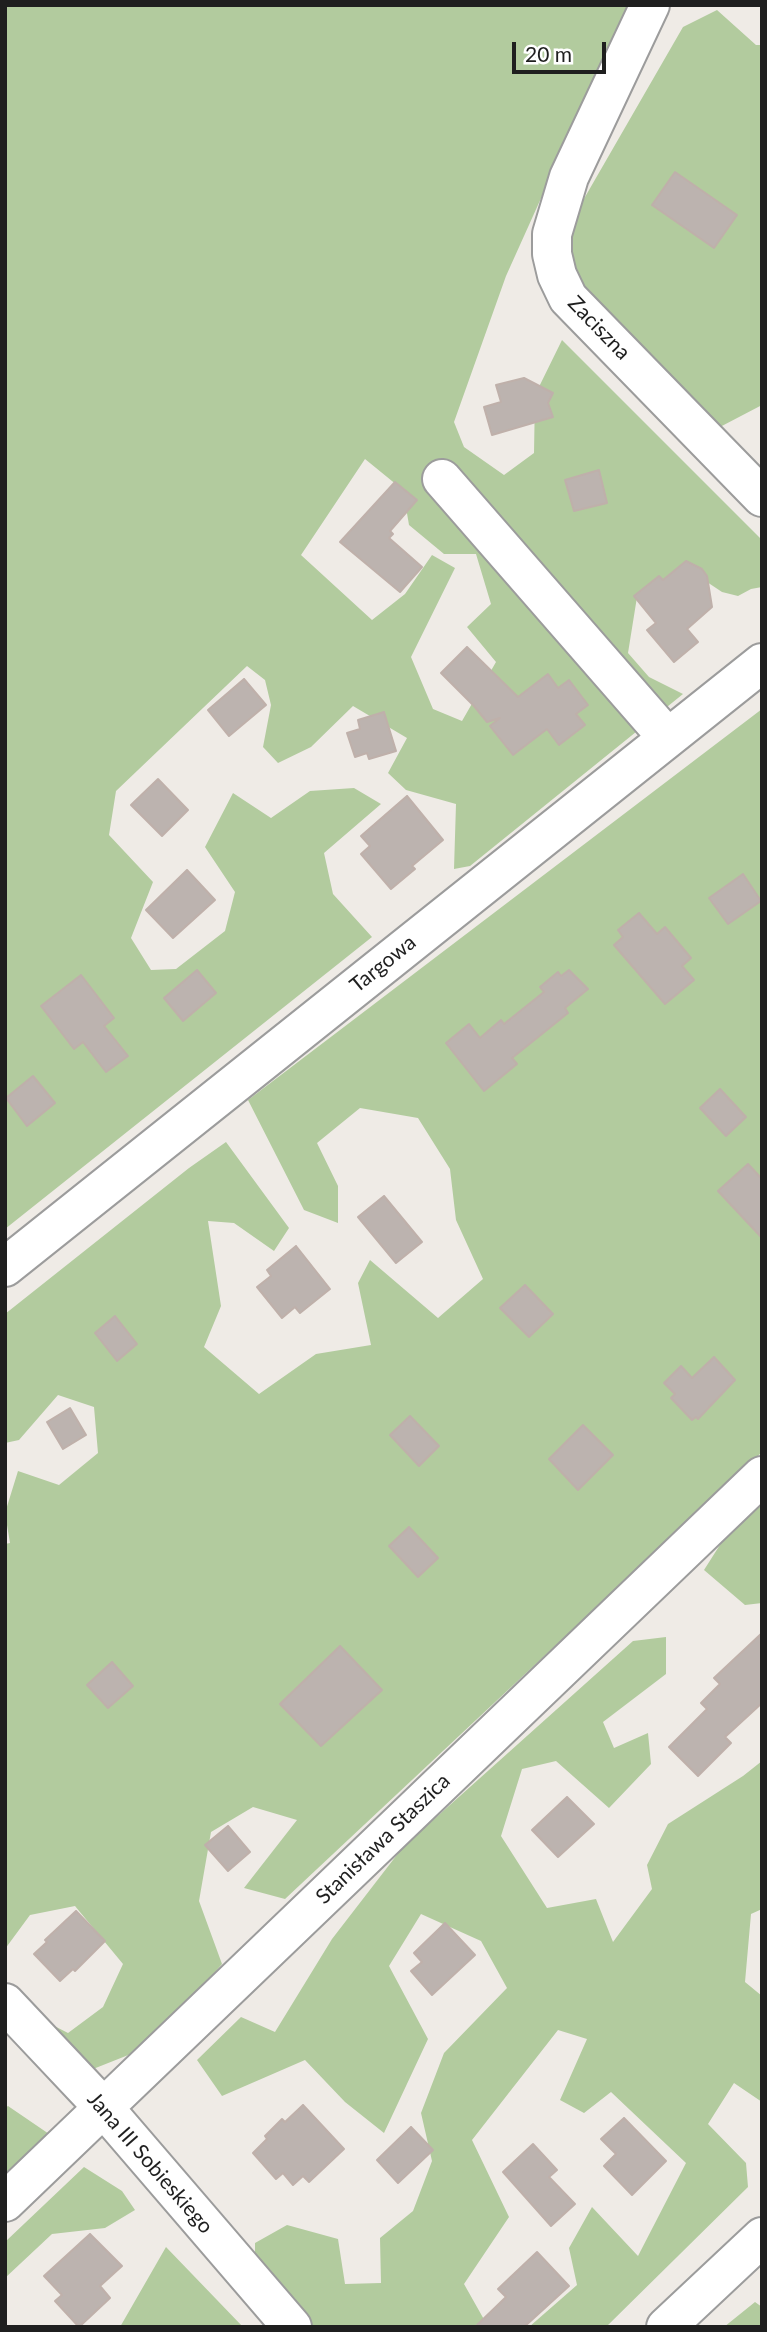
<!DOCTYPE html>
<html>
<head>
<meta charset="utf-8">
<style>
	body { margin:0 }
	#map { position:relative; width:767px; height:2332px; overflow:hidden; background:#efebe6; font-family:Lato,sans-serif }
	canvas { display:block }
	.frame { position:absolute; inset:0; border:7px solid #1f1f1f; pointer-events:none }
	.scale { position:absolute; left:512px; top:42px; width:94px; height:32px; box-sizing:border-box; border:4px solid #1f1f1f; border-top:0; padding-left:9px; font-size:21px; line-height:24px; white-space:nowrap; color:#1f1f1f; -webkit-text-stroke:5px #fff; paint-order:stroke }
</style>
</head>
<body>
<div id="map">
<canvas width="767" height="2332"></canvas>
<div class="frame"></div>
<div class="scale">20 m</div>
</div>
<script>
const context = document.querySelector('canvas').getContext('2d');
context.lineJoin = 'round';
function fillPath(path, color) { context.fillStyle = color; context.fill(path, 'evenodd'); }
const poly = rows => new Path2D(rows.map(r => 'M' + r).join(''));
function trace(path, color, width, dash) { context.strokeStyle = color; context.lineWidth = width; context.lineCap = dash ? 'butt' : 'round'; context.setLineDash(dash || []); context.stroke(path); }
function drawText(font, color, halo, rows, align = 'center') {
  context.font = font + ' Lato,sans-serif'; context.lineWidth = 6; context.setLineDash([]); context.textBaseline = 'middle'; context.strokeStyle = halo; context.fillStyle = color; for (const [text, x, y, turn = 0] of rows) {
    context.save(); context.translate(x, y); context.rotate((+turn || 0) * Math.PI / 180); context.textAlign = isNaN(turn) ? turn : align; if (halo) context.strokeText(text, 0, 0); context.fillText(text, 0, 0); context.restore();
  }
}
const forest = poly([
	[5,5,628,5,506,276,454,422,464,447,504,475,534,453,535,395,562,340,762,540,762,587,751,589,738,596,722,592,692,572,637,597,628,653,649,677,683,694,470,866,454,869,456,804,406,790,388,773,407,738,353,706,311,747,278,763,263,747,271,705,265,680,247,666,116,791,109,835,153,882,131,938,151,970,176,969,225,931,235,892,205,847,233,793,271,818,310,791,354,788,381,804,324,853,333,894,372,937,5,1229],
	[365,459,403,490,409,525,444,554,476,554,491,604,467,627,496,662,462,721,433,709,411,657,455,568,432,555,405,594,372,620,301,555],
	[717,10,756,45,762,45,762,405,718,428,559,267,570,223,683,27],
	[762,709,762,1452,285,1899,244,1888,297,1820,253,1807,211,1832,199,1901,222,1964,151,2046,78,2075,27,2012,68,2033,103,2007,123,1964,75,1906,30,1915,5,1949,5,1544,10,1543,5,1513,18,1471,59,1485,98,1453,94,1407,58,1395,19,1440,5,1443,5,1314,189,1168,226,1142,289,1228,274,1251,234,1223,208,1221,221,1306,204,1347,259,1394,316,1354,371,1345,358,1283,370,1260,438,1318,483,1279,456,1220,450,1169,418,1118,360,1108,317,1143,338,1186,338,1223,304,1210,248,1100],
	[762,1503,762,1603,745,1605,704,1570,725,1537],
	[666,1637,666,1674,603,1722,614,1748,648,1733,651,1764,609,1808,556,1761,522,1769,501,1836,547,1908,596,1899,613,1942,652,1889,647,1865,668,1824,743,1776,762,1761,762,1909,751,1914,745,1982,762,1996,762,2102,734,2083,708,2124,746,2163,748,2187,606,2327,529,2327,577,2285,569,2248,592,2207,638,2256,686,2163,611,2092,584,2113,560,2100,587,2039,558,2030,472,2140,509,2217,464,2284,486,2323,465,2327,307,2327,255,2273,255,2243,287,2225,338,2239,345,2284,381,2283,380,2238,413,2211,432,2161,421,2113,444,2053,507,1988,481,1941,421,1914,389,1966,428,2039,384,2133,345,2102,305,2060,222,2096,197,2060,241,2017,275,2032,332,1939,403,1847,633,1641],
	[8,2106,52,2136,5,2182,5,2108],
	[84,2167,122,2191,135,2210,105,2228,52,2234,5,2278,5,2242],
	[166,2247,243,2327,120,2327],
	[755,2302,762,2307,762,2327,724,2327]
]);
const building = poly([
	[675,172,737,215,714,248,652,205,675,172],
	[524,378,553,393,548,403,553,417,492,435,484,407,501,402,496,385,524,378],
	[599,470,607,503,574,511,565,480,599,470],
	[395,482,417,500,390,531,393,534,389,538,422,567,400,592,340,542,395,482],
	[686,561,702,569,707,576,712,607,687,629,698,642,674,662,647,630,656,623,634,596,659,576,663,580,686,561],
	[467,647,518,697,548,674,558,688,569,680,588,705,576,714,585,725,559,745,547,729,513,755,490,726,500,718,487,722,474,706,441,673,467,647],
	[244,679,266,705,229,736,208,710,244,679],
	[384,712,396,751,369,759,367,753,355,757,347,733,360,729,358,720,384,712],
	[158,779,188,810,162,836,131,805,158,779],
	[407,796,443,840,412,866,415,869,391,889,361,854,370,846,361,836,407,796],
	[187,870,215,900,173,938,146,910,187,870],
	[743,874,761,901,728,924,709,898,743,874],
	[639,913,657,934,665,927,691,958,682,966,694,980,665,1004,614,945,623,937,618,930,639,913],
	[197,970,216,993,183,1021,164,998,197,970],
	[569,970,588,989,565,1008,568,1013,512,1058,517,1064,484,1091,446,1043,469,1024,480,1038,501,1020,504,1024,544,992,540,987,558,972,561,976,569,970],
	[81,975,114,1018,104,1026,128,1056,106,1072,83,1042,74,1049,41,1006,81,975],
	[33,1076,55,1103,27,1126,6,1098,33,1076],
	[720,1089,746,1117,726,1136,700,1108,720,1089],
	[748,1164,762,1179,762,1238,718,1191,748,1164],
	[384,1196,422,1242,396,1263,358,1217,384,1196],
	[296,1246,330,1289,300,1313,295,1307,282,1318,257,1287,271,1276,267,1270,296,1246],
	[525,1285,553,1314,529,1337,500,1308,525,1285],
	[115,1316,137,1344,117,1361,95,1333,115,1316],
	[714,1357,735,1380,698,1419,696,1417,692,1420,671,1398,675,1394,664,1383,681,1366,692,1378,714,1357],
	[70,1408,86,1435,63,1449,47,1422,70,1408],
	[410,1416,439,1446,419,1466,390,1435,410,1416],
	[583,1425,613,1455,578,1490,549,1459,583,1425],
	[409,1527,438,1558,418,1577,389,1546,409,1527],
	[762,1633,762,1703,725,1737,731,1743,698,1776,669,1747,707,1709,701,1703,720,1684,714,1678,762,1633],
	[340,1646,382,1690,321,1746,280,1704,340,1646],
	[112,1662,133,1686,108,1708,87,1685,112,1662],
	[567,1797,594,1824,558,1857,532,1830,567,1797],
	[228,1826,250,1852,228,1871,205,1845,228,1826],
	[76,1911,105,1941,75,1971,73,1969,60,1981,34,1954,47,1942,45,1940,76,1911],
	[445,1923,475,1955,432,1995,411,1971,422,1962,414,1953,445,1923],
	[303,2105,344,2149,309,2182,303,2176,293,2185,283,2173,276,2179,253,2153,267,2139,265,2136,282,2119,285,2122,303,2105],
	[624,2118,666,2161,632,2195,604,2166,616,2154,601,2139,624,2118],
	[411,2127,433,2150,398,2183,377,2160,411,2127],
	[533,2144,557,2170,549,2177,575,2204,551,2226,503,2172,533,2144],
	[90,2234,122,2266,100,2286,110,2298,79,2327,55,2301,62,2295,44,2276,90,2234],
	[537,2252,569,2286,524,2327,475,2327,506,2297,498,2289,537,2252]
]);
const minor = poly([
	[650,5,569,177,552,234,552,254,557,275,568,298,762,497],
	[442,479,667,737],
	[5,1267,762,663],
	[5,2003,103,2107,292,2327],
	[5,2202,762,1476],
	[666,2327,762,2237]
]);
const streetNames = [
	["Zaciszna",599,328,46],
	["Targowa",383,964,-39],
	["Stanisława Staszica",383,1839,-44],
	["Jana III Sobieskiego",150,2163,49]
];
fillPath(forest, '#b2cb9e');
fillPath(building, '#bcb3af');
trace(building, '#bfb0aa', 2);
trace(minor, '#9c9c9c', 42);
trace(minor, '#fff', 38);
drawText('21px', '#1f1f1f', '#fff', streetNames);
</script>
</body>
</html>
